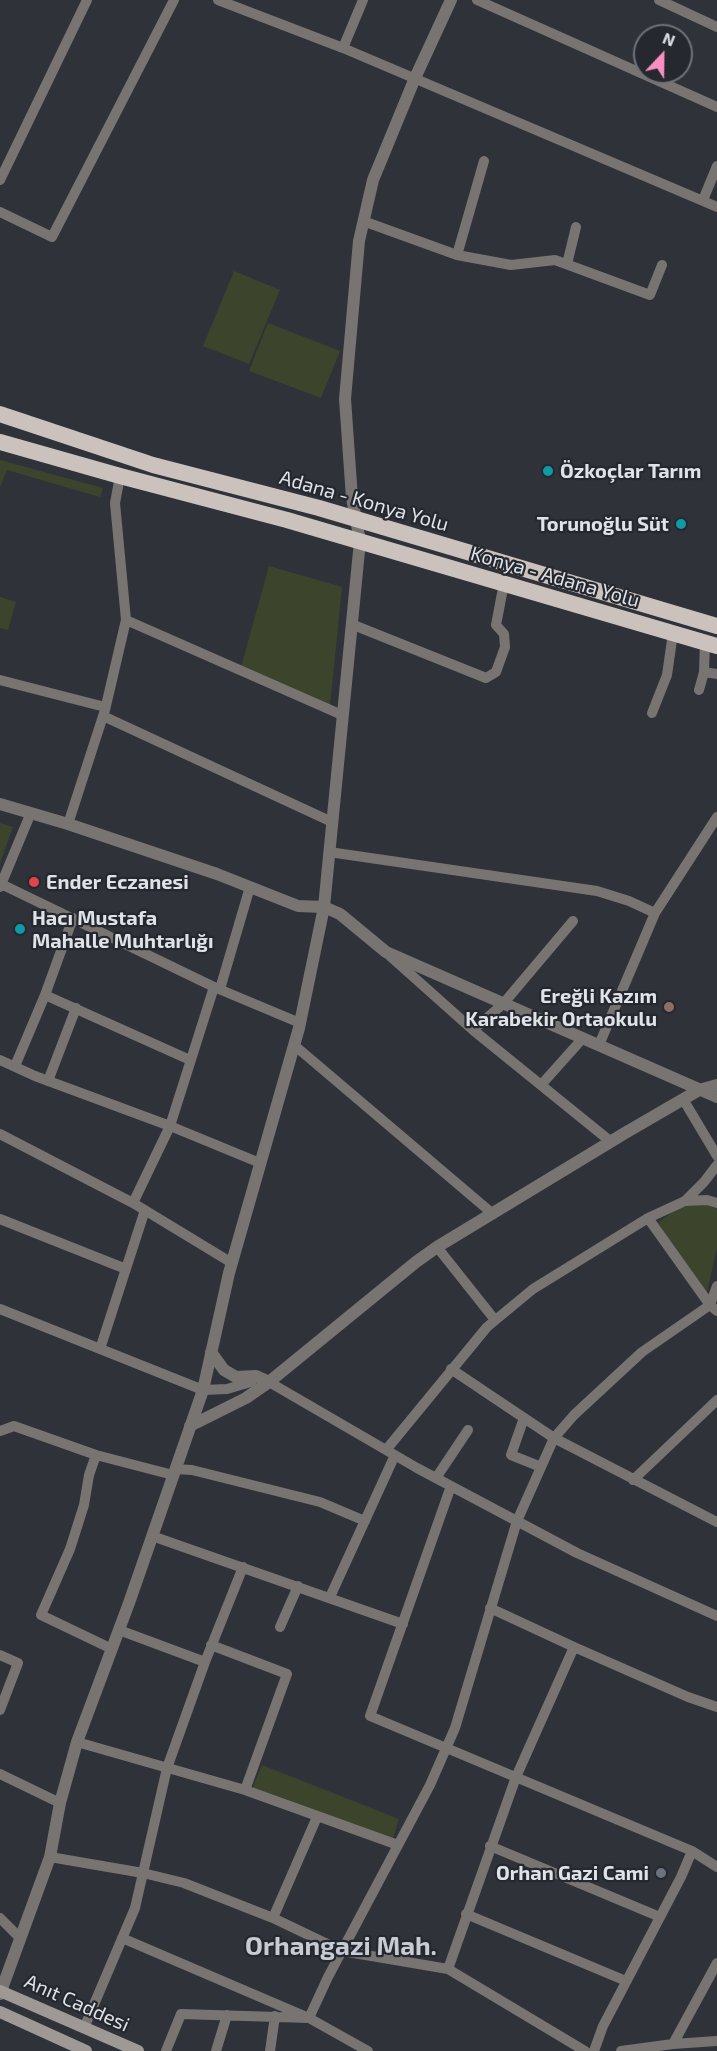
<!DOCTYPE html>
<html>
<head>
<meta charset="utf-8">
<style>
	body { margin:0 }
	#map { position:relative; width:717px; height:2051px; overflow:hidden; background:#2f3239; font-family:"Exo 2",sans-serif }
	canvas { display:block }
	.north { position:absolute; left:633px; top:24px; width:60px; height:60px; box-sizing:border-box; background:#25282f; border:2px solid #6f7278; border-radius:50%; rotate:22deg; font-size:16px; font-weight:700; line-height:24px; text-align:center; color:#dfe2e6 }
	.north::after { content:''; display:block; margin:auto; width:21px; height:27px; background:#fb8fc3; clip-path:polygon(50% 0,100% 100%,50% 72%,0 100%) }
</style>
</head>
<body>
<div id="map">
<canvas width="717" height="2051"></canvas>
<div class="north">N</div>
</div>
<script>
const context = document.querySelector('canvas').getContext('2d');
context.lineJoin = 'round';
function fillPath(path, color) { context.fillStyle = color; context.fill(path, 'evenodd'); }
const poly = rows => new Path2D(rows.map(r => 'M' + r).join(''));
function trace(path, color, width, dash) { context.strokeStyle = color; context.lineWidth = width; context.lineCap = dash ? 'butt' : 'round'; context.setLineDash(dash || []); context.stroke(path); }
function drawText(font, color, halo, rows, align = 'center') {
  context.font = font + ' "Exo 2",sans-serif'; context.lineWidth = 4.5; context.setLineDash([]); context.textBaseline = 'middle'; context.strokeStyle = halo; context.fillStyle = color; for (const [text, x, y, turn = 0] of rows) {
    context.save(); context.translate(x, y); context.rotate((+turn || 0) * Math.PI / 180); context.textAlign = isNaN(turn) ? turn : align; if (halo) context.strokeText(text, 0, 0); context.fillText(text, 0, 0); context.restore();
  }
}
const green = poly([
	[234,271,280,290,249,364,203,346],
	[268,323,340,351,321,398,249,371],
	[0,460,103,488,100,497,7,470,0,487],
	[269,566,342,587,330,706,241,667],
	[0,597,16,602,8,630,0,628],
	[0,823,13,827,0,863],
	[694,1204,707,1205,717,1209,717,1248,707,1292,658,1223,676,1209],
	[262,1765,399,1819,393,1838,252,1789]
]);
const minor = poly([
	[218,0,343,48,717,207],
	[477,0,717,107],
	[659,0,717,27],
	[343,48,363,0],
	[0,180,87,0],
	[703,200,717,166],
	[0,212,52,237,174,0],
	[363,221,457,255,511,265,555,260,650,295,662,265],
	[457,255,484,161],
	[567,264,576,227],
	[126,620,342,715],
	[351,624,486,678,496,672,505,647,504,634,496,625,504,583],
	[704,672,705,642],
	[0,680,105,707],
	[699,690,704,672,717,674],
	[652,713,667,675,673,633],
	[103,716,332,822],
	[68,824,105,710,126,620,115,503,120,476],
	[329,852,597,891,629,901,655,913],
	[1,884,214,987,300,1023],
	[0,887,30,815],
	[390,956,473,1030,610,1141],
	[220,989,250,887],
	[45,995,190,1060],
	[473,1030,503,1004,573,921],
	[294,1045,493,1214],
	[599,1045,655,913,717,817],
	[0,1060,35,1076,170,1126,260,1163],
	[15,1066,45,995,73,918],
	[48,1081,76,1008],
	[541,1085,583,1038],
	[683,1099,717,1156],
	[0,1134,133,1203,232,1263],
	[685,1201,704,1182,717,1165],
	[133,1203,170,1126,214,987],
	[648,1218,710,1305,717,1311],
	[0,1219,126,1269],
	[437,1247,495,1320],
	[0,1309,203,1390,227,1389,251,1382,256,1376],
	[100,1349,145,1210],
	[451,1369,554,1438,717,1522],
	[269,1382,417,1468,577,1553,717,1616],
	[524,1418,511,1455,541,1467],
	[0,1431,14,1426,96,1455,173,1475],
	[386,1450,487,1327,533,1289,648,1218,685,1201,707,1200,717,1203],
	[96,1455,89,1475,84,1505,70,1549,41,1615,112,1649],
	[175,1469,192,1470,320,1502,365,1521],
	[436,1478,468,1430],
	[633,1480,717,1400],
	[451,1486,370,1716,692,1851,717,1867],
	[152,1536,403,1624],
	[330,1597,395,1455],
	[280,1627,298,1586],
	[119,1630,205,1662],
	[211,1645,287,1674,245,1790],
	[574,1647,688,1697,717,1707],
	[0,1655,18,1663,0,1710],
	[77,1742,245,1790,398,1845],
	[0,1774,60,1803],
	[490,1846,660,1917],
	[50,1857,143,1873,184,1883,273,1918,317,1817],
	[466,1914,626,1981],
	[0,1918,21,1939],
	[273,1918,342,1951,448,1969,585,2051],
	[122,1938,309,2018,328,1977,430,1785,455,1728,517,1521,554,1438,574,1415,642,1352,710,1305,717,1286],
	[448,1969,516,1777,574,1647,490,1608],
	[84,2028,135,1908,167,1768,205,1662,243,1567],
	[673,2044,717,1963],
	[166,2051,181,2014,309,2018,368,2051],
	[216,2051,227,2015],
	[270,2051,275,2016],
	[594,2051,603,2026,681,1877,692,1851],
	[621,2051,673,2044,717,2041]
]);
const tertiary = poly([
	[0,804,68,824,217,874,298,906,324,907,340,914,386,952,717,1097],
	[211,1352,224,1370,236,1377,256,1376,269,1382],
	[190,1426,246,1398,269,1382,416,1262,437,1247,625,1133,699,1090,717,1085],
	[0,1994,50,1857,60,1803,77,1742,129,1603,203,1390,229,1273,299,1028,324,907,360,541,352,498,345,399,359,241,373,180,415,78,451,0]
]);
const secondary = poly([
	[0,1991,138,2051],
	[0,2012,86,2051]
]);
const trunk = poly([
	[0,414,153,465,319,508,717,626],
	[0,442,120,476,287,520,717,646]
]);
const markers = [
	[548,471,6,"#0f9aa8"],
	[681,524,6,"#0f9aa8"],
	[34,882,6,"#e0444e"],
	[20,929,6,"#0f9aa8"],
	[669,1007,6,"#8d6e63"],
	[661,1873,6,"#6b7280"]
];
const poiNames = [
	["Özkoçlar Tarım",560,471],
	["Torunoğlu Süt",669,524,"right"],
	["Ender Eczanesi",46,882],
	["Hacı Mustafa",32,918],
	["Mahalle Muhtarlığı",32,941],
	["Ereğli Kazım",657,996,"right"],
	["Karabekir Ortaokulu",657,1019,"right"],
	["Orhan Gazi Cami",649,1873,"right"]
];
const streetNames = [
	["Adana - Konya Yolu",364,501,16],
	["Konya - Adana Yolu",555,577,16],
	["Anıt Caddesi",77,2003,24]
];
const districtNames = [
	["Orhangazi Mah.",341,1946]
];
fillPath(green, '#3c452c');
trace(minor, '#787472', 10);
trace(tertiary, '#787472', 12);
trace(secondary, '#9f9995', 12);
trace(trunk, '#cbc2be', 16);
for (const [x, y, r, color] of markers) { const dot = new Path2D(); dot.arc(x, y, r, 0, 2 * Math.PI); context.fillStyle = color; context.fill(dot); trace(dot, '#25282f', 2); }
drawText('bold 20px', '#dfe2e6', '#25282f', poiNames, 'left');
drawText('20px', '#dfe2e6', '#25282f', streetNames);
drawText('bold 26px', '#c7ccd4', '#25282f', districtNames);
</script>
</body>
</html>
